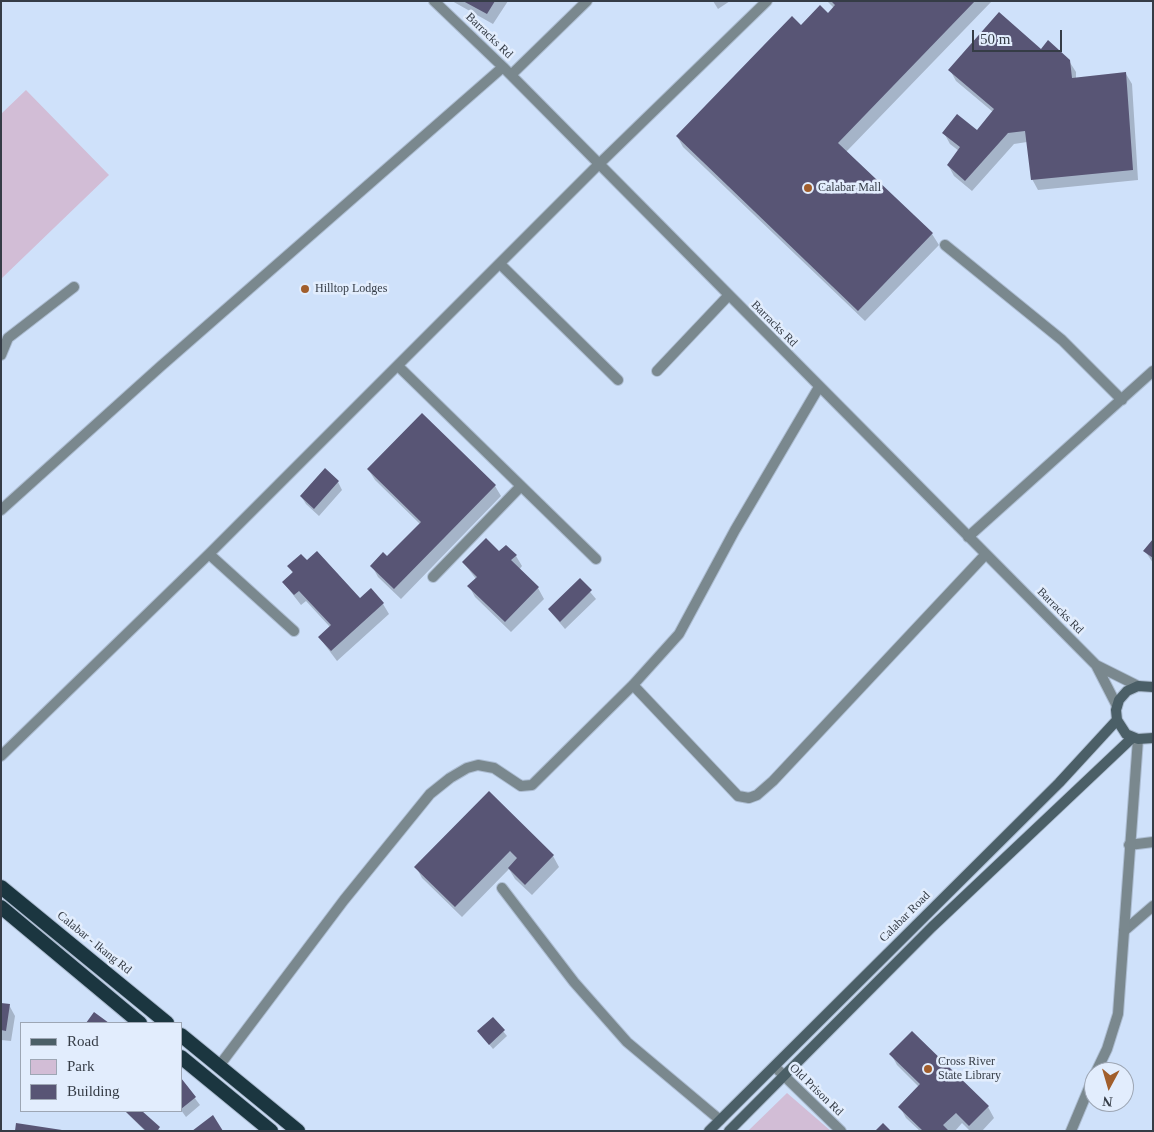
<!DOCTYPE html>
<html>
<head>
<meta charset="utf-8">
<style>
	body { margin:0 }
	#map { position:relative; width:1154px; height:1132px; overflow:hidden; background:#cfe1fa; font-family:"Times New Roman",serif }
	canvas { display:block }
	.frame { position:absolute; inset:0; border:2px solid #353c46; pointer-events:none }
	.legend { position:absolute; left:20px; top:1022px; width:162px; height:90px; box-sizing:border-box; background:#e2edfd; border:1px solid #9da6b4; margin:0; padding:6px 9px; list-style:none; font-size:15px; color:#353c46 }
	.legend li { display:flex; align-items:center; gap:10px; height:25px }
	.legend b { width:25px; border:1px solid #9da6b4 }
	.north { position:absolute; left:1084px; top:1062px; width:50px; height:50px; box-sizing:border-box; background:#e2edfd; border:1px solid #9da6b4; border-radius:50%; rotate:186deg; font-size:14px; font-weight:700; line-height:20px; text-align:center; color:#353c46 }
	.north::after { content:''; display:block; margin:auto; width:18px; height:22px; background:#a15e2c; clip-path:polygon(50% 0,100% 100%,50% 72%,0 100%) }
	.scale { position:absolute; left:972px; top:30px; width:90px; height:22px; box-sizing:border-box; border:2px solid #353c46; border-top:0; padding-left:6px; font-size:15px; line-height:18px; white-space:nowrap; color:#353c46; -webkit-text-stroke:4px #e2edfd; paint-order:stroke }
</style>
</head>
<body>
<div id="map">
<canvas width="1154" height="1132"></canvas>
<div class="frame"></div>
<ul class="legend">
<li><b style="height:6px;background:#4b5f67"></b>Road</li>
<li><b style="height:14px;background:#d2bdd6"></b>Park</li>
<li><b style="height:14px;background:#585575"></b>Building</li>
</ul>
<div class="north">N</div>
<div class="scale">50 m</div>
</div>
<script>
const context = document.querySelector('canvas').getContext('2d');
context.lineJoin = 'round';
function fillPath(path, color) { context.fillStyle = color; context.fill(path, 'evenodd'); }
const poly = rows => new Path2D(rows.map(r => 'M' + r).join(''));
function trace(path, color, width, dash) { context.strokeStyle = color; context.lineWidth = width; context.lineCap = dash ? 'butt' : 'round'; context.setLineDash(dash || []); context.stroke(path); }
function drawText(font, color, halo, rows, align = 'center') {
  context.font = font + ' "Times New Roman",serif'; context.lineWidth = 5; context.setLineDash([]); context.textBaseline = 'middle'; context.strokeStyle = halo; context.fillStyle = color; for (const [text, x, y, turn = 0] of rows) {
    context.save(); context.translate(x, y); context.rotate((+turn || 0) * Math.PI / 180); context.textAlign = isNaN(turn) ? turn : align; if (halo) context.strokeText(text, 0, 0); context.fillText(text, 0, 0); context.restore();
  }
}
const green = poly([
	[26,90,109,175,1,279,1,114],
	[787,1093,831,1131,748,1131]
]);
const shadow = poly([
	[452,1,508,1,493,24],
	[713,1,730,1,718,9],
	[827,1,992,1,846,152,932,234,939,245,865,321,683,147,677,136,801,26,828,14,834,8],
	[1041,51,1069,61,1076,72,1076,79,1126,74,1132,84,1138,180,1038,190,1032,179,1027,142,1014,144,972,191,954,176,948,165,959,151,950,144,944,133,977,132,993,112,956,81,950,70],
	[368,469,495,486,501,496,401,599,378,577,372,566,387,558,420,524,375,480],
	[338,482,342,490,319,516,306,504,301,496],
	[1153,541,1153,563,1145,551],
	[499,553,516,556,522,566,519,570,538,588,544,599,511,632,475,597,469,586,476,579,463,562],
	[289,566,359,600,383,604,389,614,337,661,319,637,330,627,306,601,301,605,283,582,293,574],
	[580,580,596,599,565,629,549,610],
	[489,793,553,856,559,867,532,895,515,879,509,869,462,917,422,878,416,867],
	[1,1004,9,1005,15,1016,11,1041,1,1040],
	[493,1019,507,1036,493,1049,479,1032],
	[912,1033,988,1107,994,1118,982,1131,970,1131,962,1123,955,1131,920,1131,906,1118,900,1107,919,1087,897,1065,891,1054],
	[181,1080,200,1105,186,1117,181,1110],
	[125,1111,140,1111,161,1131,145,1131]
]);
const building = poly([
	[463,1,495,1,487,14],
	[831,1,975,1,838,143,933,233,858,311,676,136,792,16,801,25,820,5,828,13,835,5],
	[999,12,1041,49,1048,40,1070,60,1072,78,1126,72,1133,170,1031,180,1025,131,1008,133,965,181,947,165,960,147,942,133,957,114,977,130,994,109,948,70],
	[422,413,496,485,394,589,370,566,383,552,387,556,421,522,367,469],
	[325,468,339,481,314,509,300,496],
	[486,538,499,551,506,545,517,555,511,560,539,587,505,622,467,586,477,577,462,562],
	[1153,539,1153,558,1143,551],
	[317,551,360,598,371,588,384,603,331,651,318,637,331,625,299,591,294,595,282,582,293,572,287,566,301,554,307,560],
	[580,578,592,590,560,622,548,609],
	[489,791,554,855,525,885,508,868,517,858,510,851,455,907,414,867],
	[1,1003,10,1004,6,1031,1,1030],
	[94,1012,109,1023,86,1023],
	[493,1017,505,1030,489,1045,477,1031],
	[912,1031,989,1106,969,1126,956,1113,943,1125,949,1131,923,1131,898,1107,920,1084,889,1054],
	[181,1078,196,1097,181,1109],
	[125,1111,142,1111,160,1127,157,1131,146,1131],
	[213,1115,223,1131,192,1131],
	[16,1123,62,1130,62,1131,15,1131],
	[883,1123,891,1131,875,1131]
]);
const minor = poly([
	[434,1,503,67,1096,665,1117,706],
	[511,75,587,1],
	[945,245,1062,340,1122,400],
	[500,264,618,380],
	[1,355,8,338,74,287],
	[398,366,596,559],
	[657,371,728,296],
	[1,510,161,366,503,67],
	[968,537,1153,371],
	[209,554,294,631],
	[433,577,521,486],
	[1096,665,1138,686],
	[633,685,738,796,749,798,757,795,773,781,985,555],
	[1,756,209,554,598,165,767,1],
	[1129,845,1153,842],
	[502,888,574,982,627,1042,720,1120],
	[1124,931,1153,906],
	[219,1066,344,900,430,794,450,778,467,768,478,765,494,768,521,786,532,785,633,685,679,634,735,530,819,387],
	[775,1067,841,1131]
]);
const tertiary = poly([
	[1096,1072,1107,1049,1118,1014,1138,739],
	[1071,1131,1094,1076]
]);
const secondary = poly([
	[1153,687,1138,686,1127,691,1119,700,1116,710,1117,720,1126,734,1138,739,1153,738],
	[709,1131,1059,783,1117,720],
	[729,1131,932,927,1132,738]
]);
const trunk = poly([
	[1,887,167,1023],
	[1,907,140,1023],
	[181,1035,298,1131],
	[181,1057,271,1131]
]);
const markers = [
	[808,188,5,"#a15e2c"],
	[305,289,5,"#a15e2c"],
	[928,1069,5,"#a15e2c"]
];
const streetNames = [
	["Barracks Rd",489,36,44],
	["Barracks Rd",774,324,45],
	["Barracks Rd",1060,611,45],
	["Calabar Road",905,917,-45],
	["Calabar - Ikang Rd",94,943,39],
	["Old Prison Rd",816,1090,44]
];
const poiNames = [
	["Calabar Mall",818,188],
	["Hilltop Lodges",315,289],
	["Cross River",938,1062],
	["State Library",938,1076]
];
fillPath(green, '#d2bdd6');
fillPath(shadow, '#0003');
fillPath(building, '#585575');
trace(minor, '#adbdd2', 12);
trace(tertiary, '#adbdd2', 12);
trace(secondary, '#adbdd2', 12);
trace(trunk, '#adbdd2', 16);
trace(minor, '#7a888e', 10);
trace(tertiary, '#7a888e', 10);
trace(secondary, '#4b5f67', 10);
trace(trunk, '#1b3640', 14);
for (const [x, y, r, color] of markers) { const dot = new Path2D(); dot.arc(x, y, r, 0, 2 * Math.PI); context.fillStyle = color; context.fill(dot); trace(dot, '#e2edfd', 2); }
drawText('12px', '#353c46', '#e2edfd', streetNames);
drawText('12px', '#353c46', '#e2edfd', poiNames, 'left');
</script>
</body>
</html>
